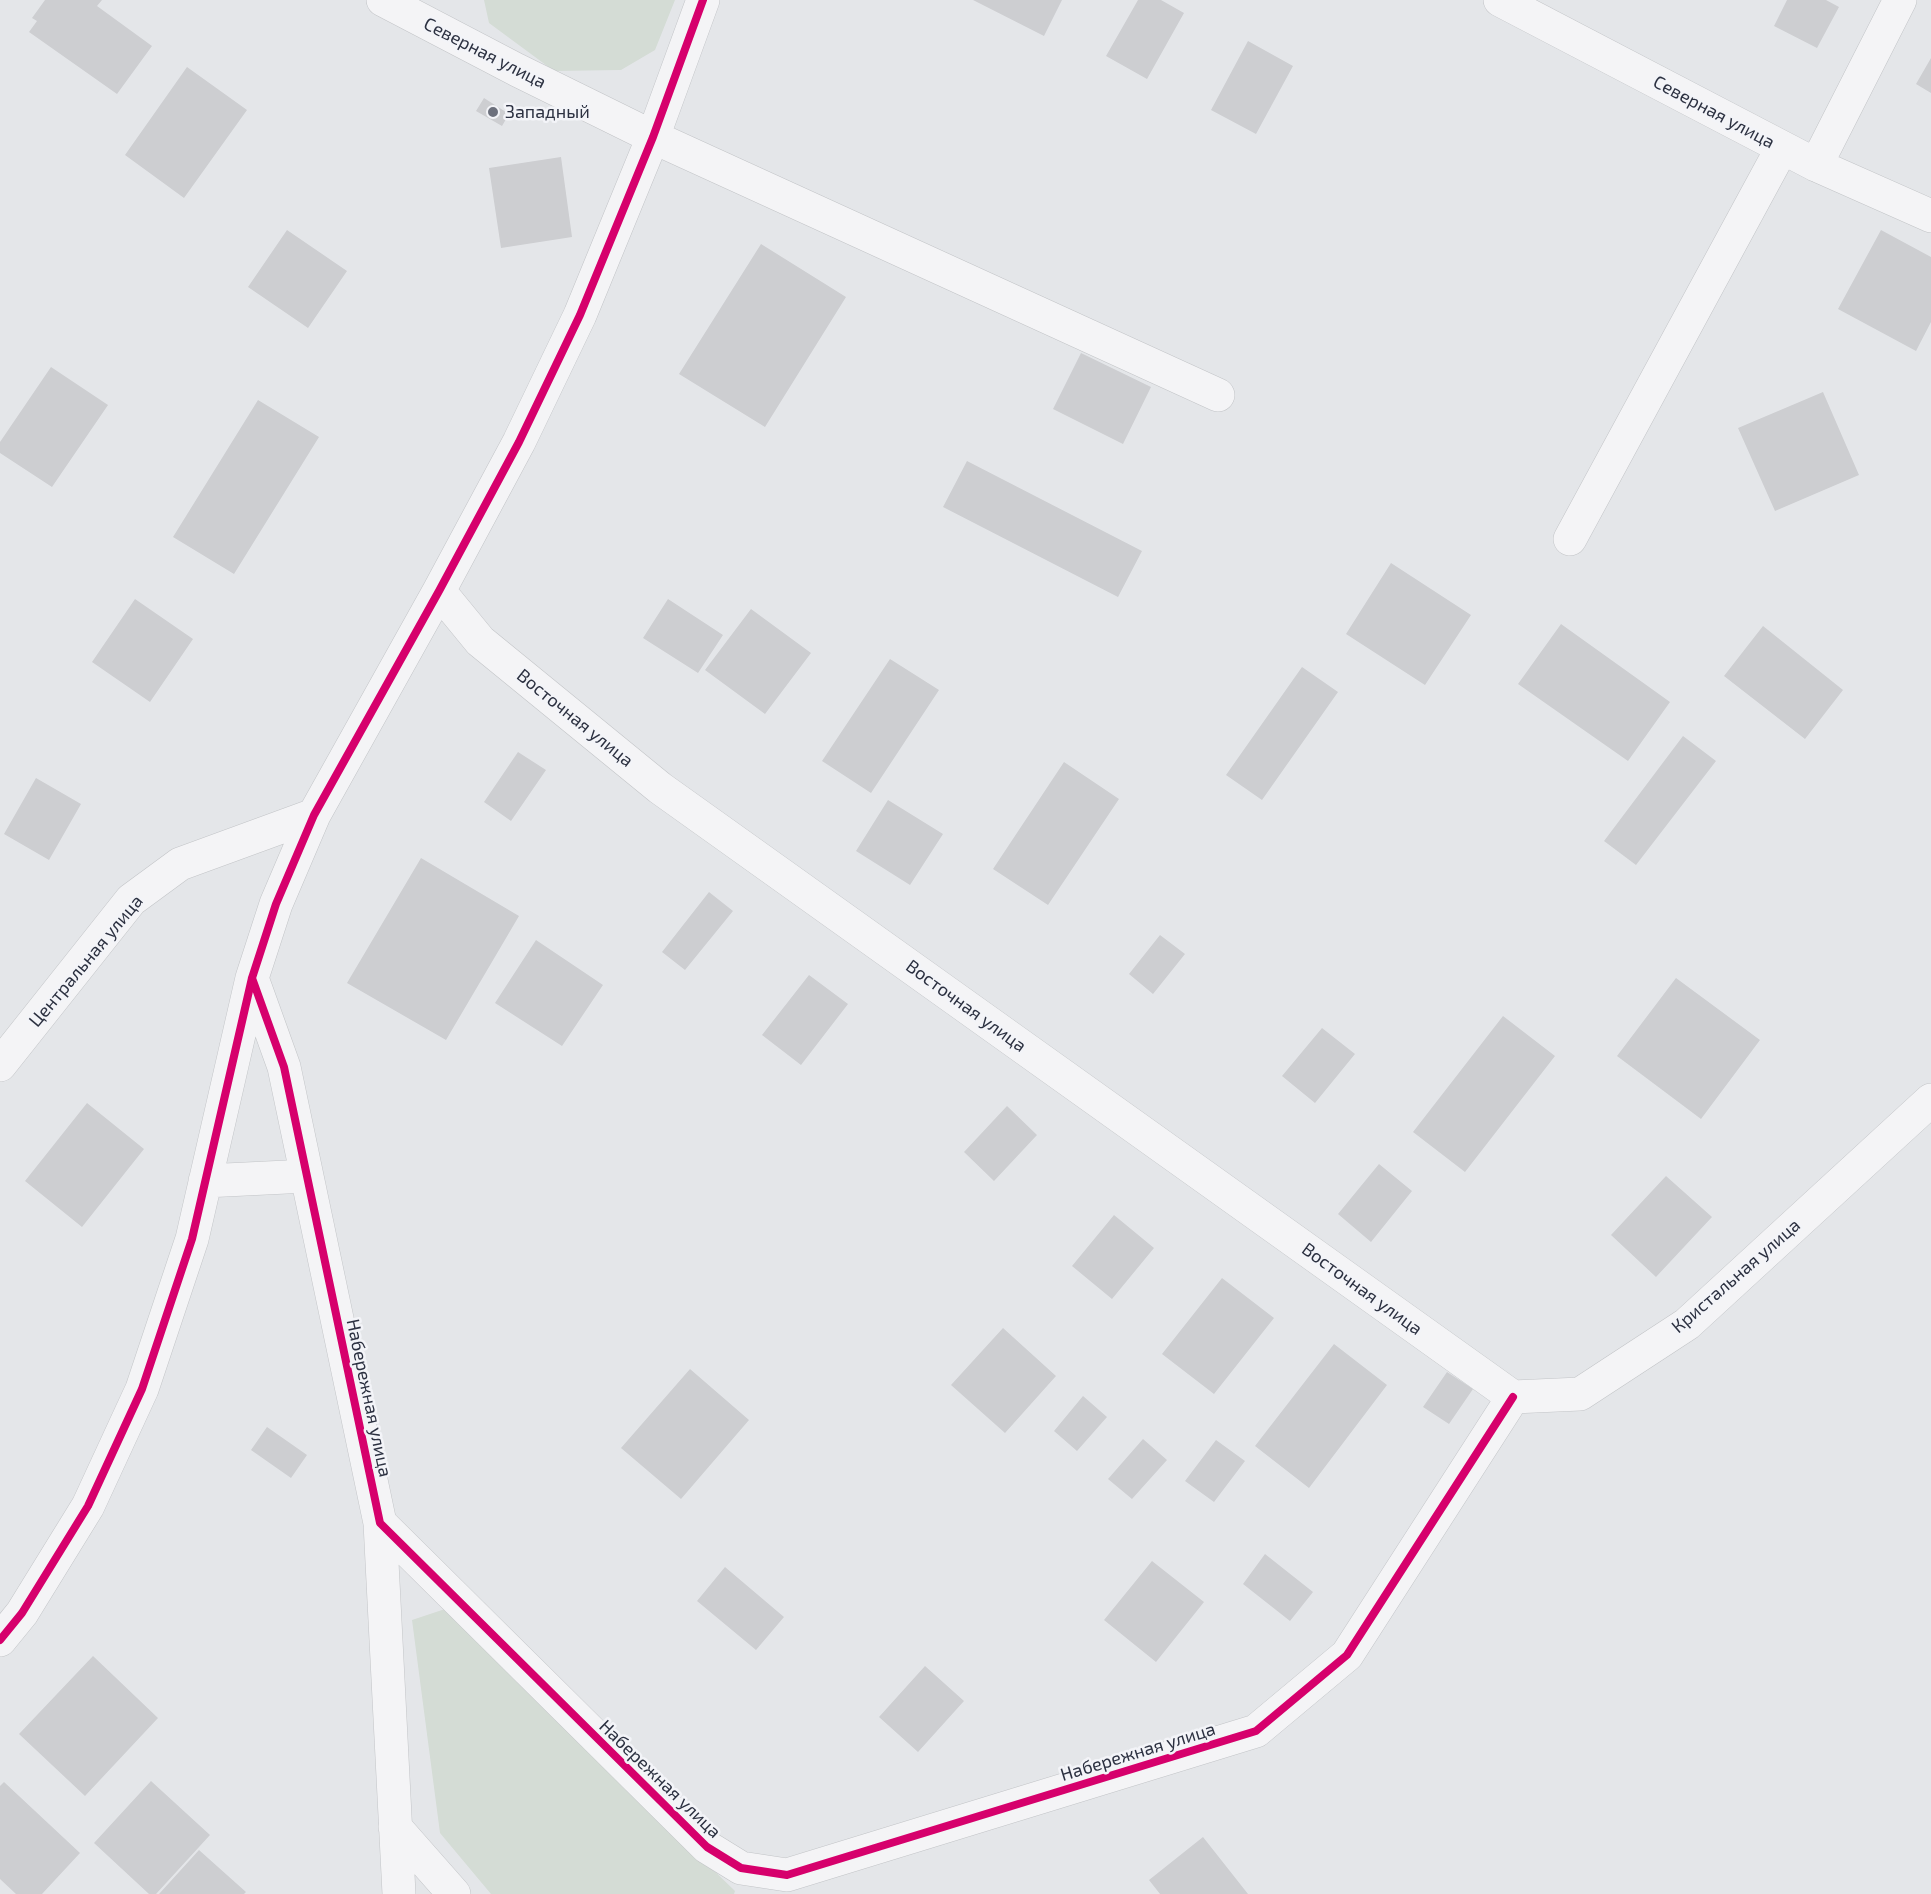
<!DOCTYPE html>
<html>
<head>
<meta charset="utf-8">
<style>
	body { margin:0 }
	canvas { display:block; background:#e4e6e9 }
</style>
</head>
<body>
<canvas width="1931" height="1894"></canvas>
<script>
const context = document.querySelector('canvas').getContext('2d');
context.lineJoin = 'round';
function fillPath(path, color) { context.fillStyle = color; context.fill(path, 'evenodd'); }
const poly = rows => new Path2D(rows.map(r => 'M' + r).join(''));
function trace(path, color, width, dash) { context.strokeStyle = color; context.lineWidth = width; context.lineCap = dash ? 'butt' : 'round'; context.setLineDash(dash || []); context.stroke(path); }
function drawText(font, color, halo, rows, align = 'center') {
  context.font = font + ' "Exo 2",sans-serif'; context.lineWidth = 5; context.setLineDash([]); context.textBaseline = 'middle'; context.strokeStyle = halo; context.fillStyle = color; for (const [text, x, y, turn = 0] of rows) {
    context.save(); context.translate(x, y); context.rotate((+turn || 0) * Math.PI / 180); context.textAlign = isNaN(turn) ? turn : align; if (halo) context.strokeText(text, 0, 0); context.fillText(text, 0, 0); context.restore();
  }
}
const green = poly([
	[484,0,675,0,655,50,621,70,554,71,489,23],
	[445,1609,735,1891,734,1894,491,1894,440,1833,412,1620]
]);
const building = poly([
	[45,0,102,0,97,6,152,46,117,94,29,32,37,21,32,18],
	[973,0,1062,0,1044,36],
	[1138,0,1161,0,1184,13,1147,79,1106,56],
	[1787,0,1826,0,1839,7,1817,48,1774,26],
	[1248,41,1293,66,1256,134,1211,110],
	[1931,58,1931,93,1916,84],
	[187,67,247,110,184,198,125,155],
	[484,98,509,114,502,126,476,111],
	[561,157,572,237,501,248,489,168],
	[287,230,347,271,308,328,248,287],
	[1881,230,1931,257,1931,322,1916,351,1838,309],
	[761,244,846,297,765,427,679,374],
	[1081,353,1151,387,1123,444,1053,409],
	[51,367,108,405,52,487,0,453,0,442],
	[1823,392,1859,475,1775,511,1738,428],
	[258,400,319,437,234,574,173,537],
	[967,461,1142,551,1118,597,943,507],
	[1391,563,1471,615,1425,685,1346,634],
	[135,599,193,639,150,702,92,662],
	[668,599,723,635,698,673,643,638],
	[751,609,811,653,765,714,705,670],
	[1561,624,1670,702,1628,761,1518,684],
	[1763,626,1843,690,1805,739,1724,676],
	[890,659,939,690,871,793,822,761],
	[1302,667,1338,692,1262,800,1226,775],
	[1683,736,1716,761,1636,865,1604,841],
	[518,752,546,770,511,821,484,802],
	[1064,762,1119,799,1048,905,993,869],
	[36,778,81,804,49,860,4,834],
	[888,800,943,834,910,885,856,851],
	[421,858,519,916,446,1040,347,983],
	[709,892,733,911,685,970,662,952],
	[1160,935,1185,954,1153,994,1129,974],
	[536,940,603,985,562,1046,495,1003],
	[809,975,848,1004,801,1065,762,1035],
	[1676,978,1760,1040,1701,1119,1617,1056],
	[1503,1016,1555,1056,1465,1172,1413,1132],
	[1322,1028,1355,1054,1315,1103,1282,1076],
	[87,1103,144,1149,82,1227,25,1181],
	[1007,1106,1037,1135,994,1181,964,1152],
	[1379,1164,1412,1191,1371,1242,1338,1214],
	[1666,1176,1712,1217,1656,1277,1611,1235],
	[1114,1215,1154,1248,1112,1299,1072,1266],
	[1222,1278,1274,1318,1214,1394,1162,1354],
	[1003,1328,1056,1376,1005,1433,951,1385],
	[1334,1344,1387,1385,1309,1488,1255,1446],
	[690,1369,749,1420,681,1499,621,1448],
	[1447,1372,1473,1389,1449,1424,1423,1407],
	[1083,1396,1107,1417,1077,1451,1054,1431],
	[267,1427,307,1455,291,1478,251,1450],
	[1143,1439,1167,1460,1132,1499,1108,1479],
	[1216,1440,1245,1461,1214,1502,1185,1481],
	[1265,1554,1313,1592,1290,1621,1243,1584],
	[1152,1561,1204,1602,1156,1662,1104,1620],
	[725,1567,784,1617,756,1650,697,1601],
	[93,1656,158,1718,85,1796,19,1734],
	[925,1666,964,1701,918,1752,879,1717],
	[151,1781,210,1835,156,1894,149,1894,94,1843],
	[4,1782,80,1853,42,1894,16,1894,0,1879,0,1786],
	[1203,1837,1248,1894,1160,1894,1149,1880],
	[199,1850,246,1892,244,1894,159,1894]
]);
const minor = poly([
	[383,0,517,70,653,137,1218,395],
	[1500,0,1816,165,1931,216],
	[1816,165,1900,0],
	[1570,539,1782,148],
	[439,591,480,641,660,788,1513,1397],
	[252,978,284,1067,380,1523,707,1847,741,1868,787,1875,1256,1731,1347,1655,1513,1397],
	[0,1065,131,900,180,864,314,815],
	[205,1181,307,1176],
	[1513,1397,1580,1394,1687,1324,1931,1100],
	[380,1523,399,1894],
	[0,1640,22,1613,88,1506,142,1389,192,1239,252,978,276,904,314,815,439,591,519,442,580,315,653,137,703,0],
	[395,1827,454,1894]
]);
const cycleway = poly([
	[252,978,284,1067,380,1523,707,1847,741,1868,787,1875,1256,1731,1347,1655,1513,1397],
	[0,1640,22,1613,88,1506,142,1389,192,1239,252,978,276,904,314,815,439,591,519,442,580,315,653,137,703,0]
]);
const markers = [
	[493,112,6,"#6c707c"]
];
const streetNames = [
	["Северная улица",485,53,27],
	["Северная улица",1714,112,28],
	["Восточная улица",575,718,39],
	["Центральная улица",86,961,-50],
	["Восточная улица",966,1006,36],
	["Кристальная улица",1736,1276,-41],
	["Восточная улица",1362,1289,36],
	["Набережная улица",369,1398,78],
	["Набережная улица",1138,1752,-17],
	["Набережная улица",660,1779,44]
];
const poiNames = [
	["Западный",505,112]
];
fillPath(green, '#d4dcd5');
fillPath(building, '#cdced1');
trace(minor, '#c2c4c7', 34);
trace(minor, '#f4f4f6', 33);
trace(cycleway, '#d6006c', 8);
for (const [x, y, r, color] of markers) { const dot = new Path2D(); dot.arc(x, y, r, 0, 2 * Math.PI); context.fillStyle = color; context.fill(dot); trace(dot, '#f3f4f8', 2); }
drawText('18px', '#2c3141', '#f3f4f8', streetNames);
drawText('18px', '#2c3141', '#f3f4f8', poiNames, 'left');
</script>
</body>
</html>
